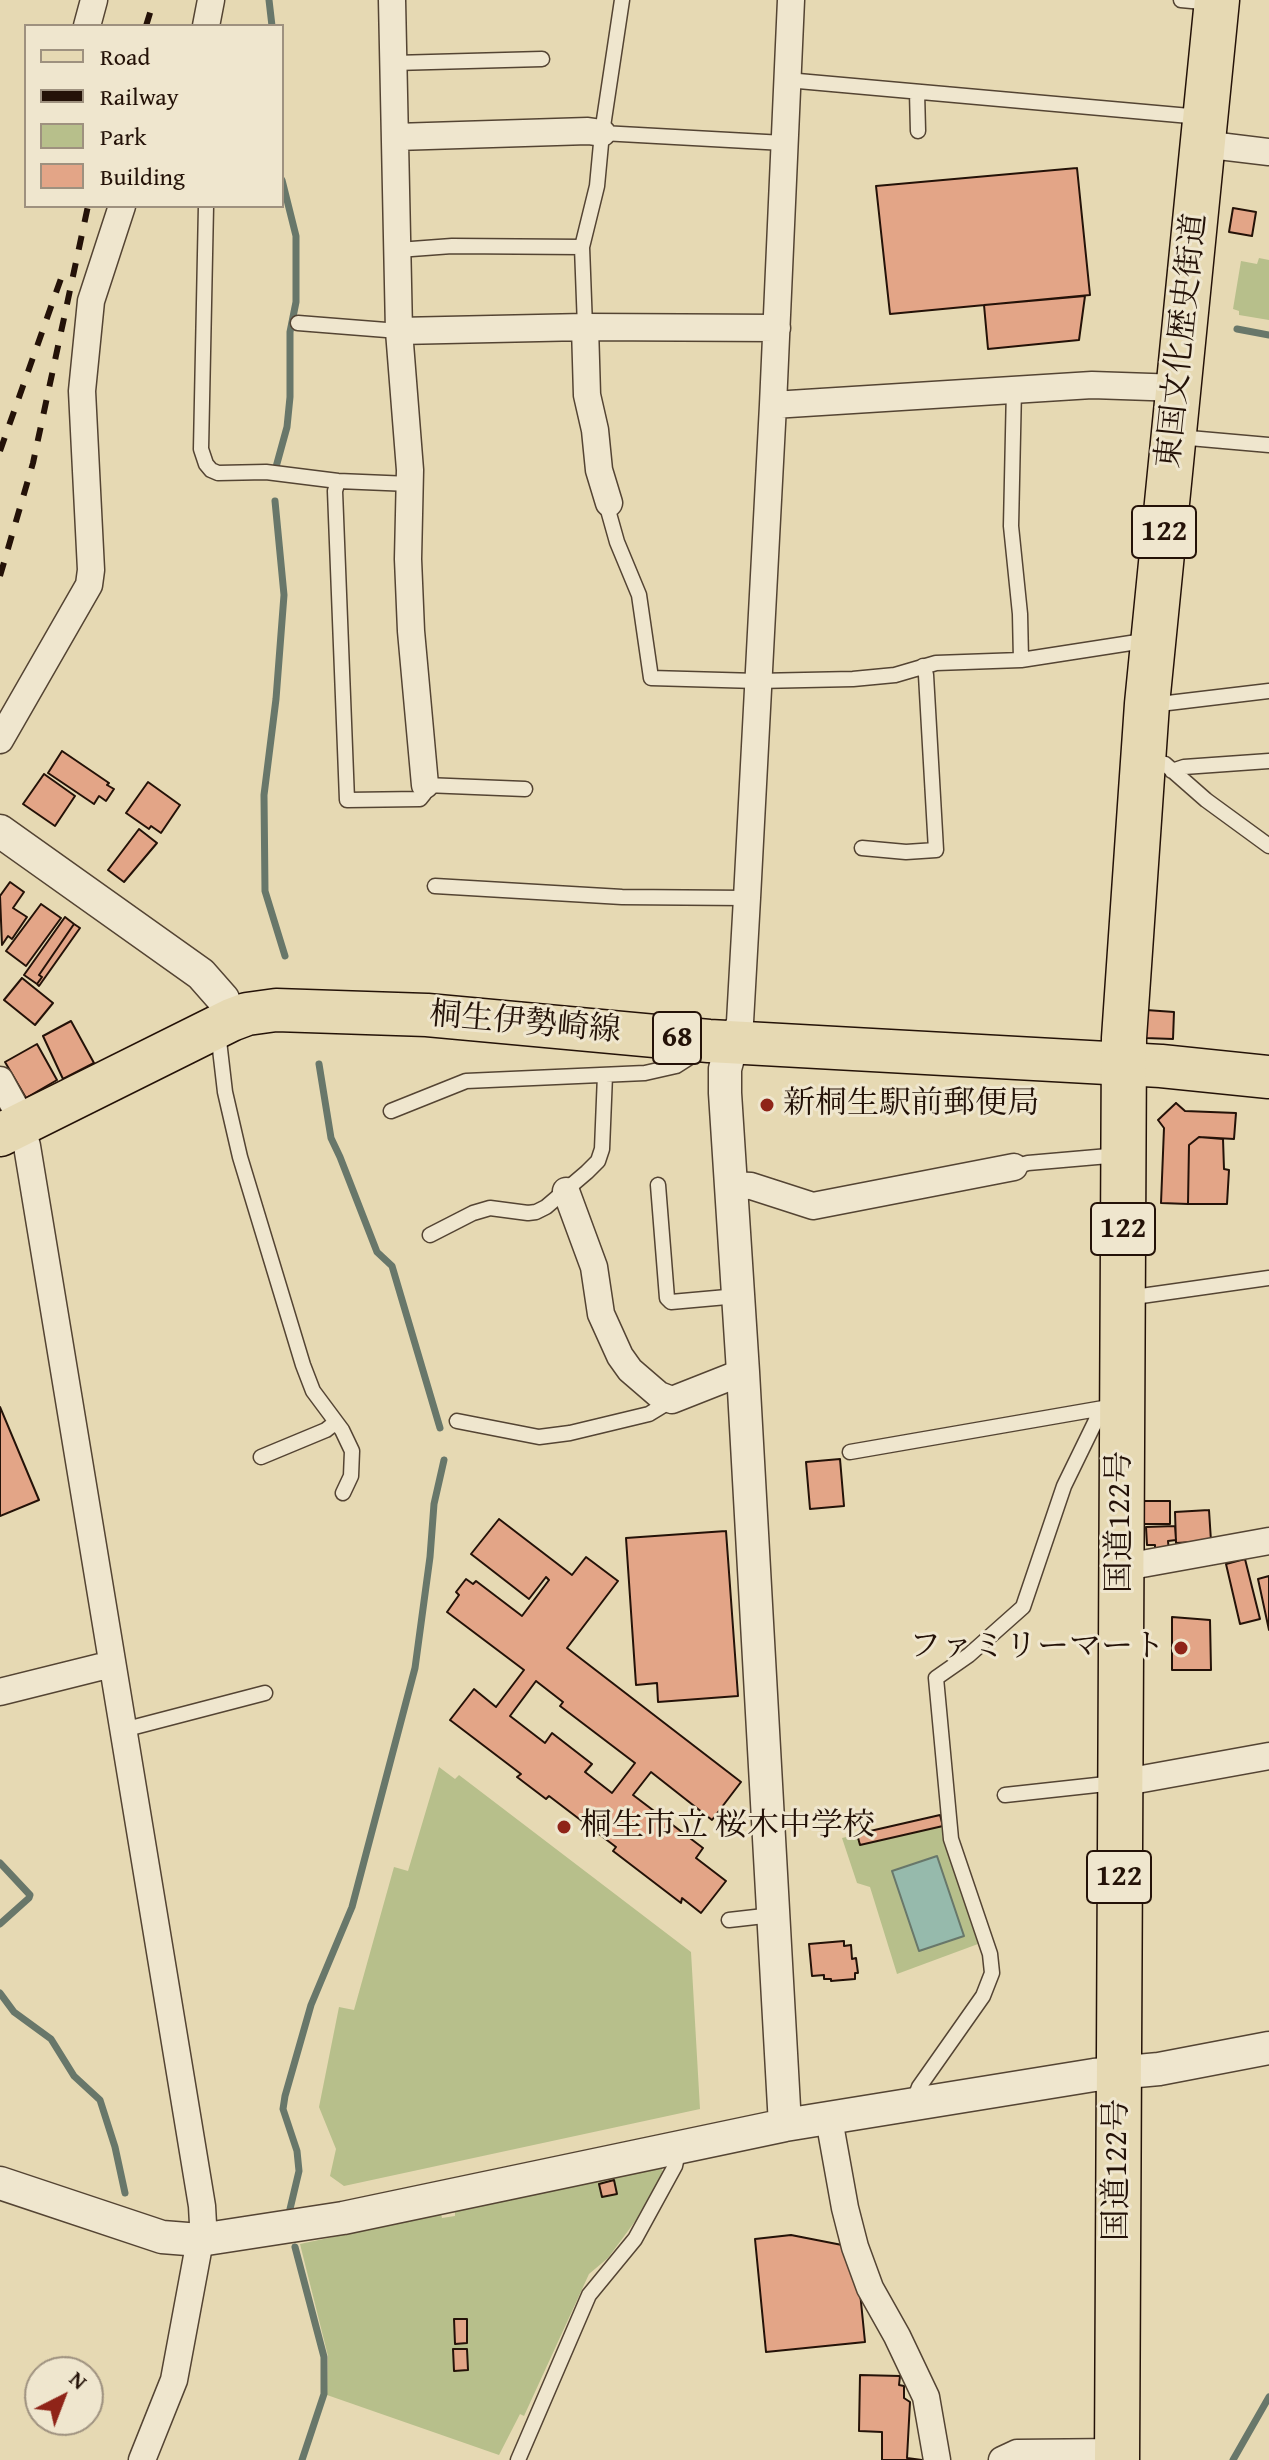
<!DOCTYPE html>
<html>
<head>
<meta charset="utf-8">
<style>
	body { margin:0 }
	#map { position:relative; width:1269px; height:2460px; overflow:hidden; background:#e6d9b3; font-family:"Gentium Book Plus",serif }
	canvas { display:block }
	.legend { position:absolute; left:24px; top:24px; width:260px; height:184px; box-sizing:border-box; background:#efe6ce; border:2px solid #9e917f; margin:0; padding:10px 14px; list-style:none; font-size:24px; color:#241208 }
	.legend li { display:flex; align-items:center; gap:16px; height:40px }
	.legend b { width:40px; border:2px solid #9e917f }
	.north { position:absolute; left:24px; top:2356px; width:80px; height:80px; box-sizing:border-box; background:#efe6ce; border:2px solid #9e917f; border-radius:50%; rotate:42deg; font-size:22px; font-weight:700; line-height:32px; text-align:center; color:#241208 }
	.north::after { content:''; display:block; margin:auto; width:28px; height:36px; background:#8f2418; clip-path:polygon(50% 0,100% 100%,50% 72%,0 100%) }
</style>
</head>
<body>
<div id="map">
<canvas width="1269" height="2460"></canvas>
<ul class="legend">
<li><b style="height:10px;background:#e6d9b3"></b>Road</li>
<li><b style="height:10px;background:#241208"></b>Railway</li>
<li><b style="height:22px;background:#b7bf8b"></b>Park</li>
<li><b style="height:22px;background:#e3a587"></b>Building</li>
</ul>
<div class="north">N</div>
</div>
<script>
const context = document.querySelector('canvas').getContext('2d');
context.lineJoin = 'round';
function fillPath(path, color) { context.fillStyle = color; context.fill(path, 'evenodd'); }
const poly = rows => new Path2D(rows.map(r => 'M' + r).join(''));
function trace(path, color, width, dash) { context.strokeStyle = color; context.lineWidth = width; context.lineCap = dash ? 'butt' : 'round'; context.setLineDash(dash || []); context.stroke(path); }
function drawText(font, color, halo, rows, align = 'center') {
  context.font = font + ' "Gentium Book Plus","Noto Serif JP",serif'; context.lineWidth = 6; context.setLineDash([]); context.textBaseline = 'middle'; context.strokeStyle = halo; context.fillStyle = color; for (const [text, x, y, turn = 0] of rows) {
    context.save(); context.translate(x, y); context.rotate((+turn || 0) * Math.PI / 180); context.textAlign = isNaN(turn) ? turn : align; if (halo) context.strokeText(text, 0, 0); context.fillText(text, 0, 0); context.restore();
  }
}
const green = poly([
	[1259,258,1269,260,1269,320,1239,315,1239,311,1233,309,1241,261,1257,264],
	[439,1767,455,1779,459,1775,691,1952,700,2109,344,2186,330,2176,336,2149,319,2107,339,2007,354,2010,394,1867,408,1871],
	[940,1815,943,1840,978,1944,897,1974,870,1887,857,1883,842,1838],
	[661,2166,663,2172,636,2220,608,2258,589,2274,524,2416,520,2414,499,2455,327,2395,328,2356,300,2244,441,2214,442,2218,455,2216,455,2211]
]);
const water = poly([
	[937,1856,964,1936,919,1951,892,1871,937,1856]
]);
const stream = poly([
	[269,0,272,26],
	[1237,329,1269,335],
	[276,467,287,427,290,397,290,332,296,302,296,236,282,180],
	[275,501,284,595,276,699,264,795,265,891,285,956],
	[319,1064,331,1138,340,1157,377,1252,392,1266,440,1428],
	[0,1863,30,1895,29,1898,0,1924],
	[0,1993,14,2012,51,2039,74,2076,100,2100,115,2147,125,2193],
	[290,2209,299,2171,297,2151,283,2109,285,2096,311,2005,352,1907,415,1668,430,1557,434,1504,444,1460],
	[295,2247,324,2357,324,2394,302,2460],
	[1233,2460,1269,2397]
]);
const building = poly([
	[1077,168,1090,295,890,314,876,186,1077,168],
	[1233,208,1256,212,1252,236,1229,232,1233,208],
	[1085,296,1079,340,988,349,984,305,1085,296],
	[62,751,109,783,107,785,114,789,106,801,99,796,94,804,48,773,62,751],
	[44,774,75,796,55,826,23,804,44,774],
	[148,782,180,805,161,833,151,826,149,829,126,813,148,782],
	[139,829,157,843,124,882,108,870,139,829],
	[10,882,24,892,13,908,27,917,12,939,8,936,2,945,0,896,10,882],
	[41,904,61,918,26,966,6,951,41,904],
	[65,917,74,924,39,975,42,977,37,984,24,975,65,917],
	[74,924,80,928,39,986,37,984,42,977,39,975,74,924],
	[22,978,53,1003,35,1025,4,1000,22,978],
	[1146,1010,1174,1012,1173,1039,1145,1038,1146,1010],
	[71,1021,94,1063,63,1079,43,1036,71,1021],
	[37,1044,57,1080,26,1098,5,1062,37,1044],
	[1176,1103,1185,1111,1236,1113,1234,1139,1199,1137,1189,1145,1188,1204,1161,1203,1164,1128,1158,1120,1176,1103],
	[1199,1137,1223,1139,1224,1169,1229,1170,1227,1204,1188,1204,1189,1145,1199,1137],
	[0,1407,39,1500,0,1516,0,1407],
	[840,1459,844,1506,810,1509,806,1462,840,1459],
	[1139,1501,1170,1501,1170,1524,1140,1524,1139,1501],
	[1209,1510,1211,1541,1176,1543,1175,1512,1209,1510],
	[499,1519,572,1575,586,1557,618,1581,567,1648,741,1782,712,1820,651,1772,633,1795,703,1848,696,1858,726,1881,701,1913,682,1898,681,1903,613,1851,616,1847,549,1796,546,1799,517,1777,521,1774,450,1720,474,1689,496,1707,524,1670,447,1612,459,1595,456,1592,466,1579,473,1584,476,1581,522,1616,549,1580,546,1577,529,1599,471,1554,499,1519],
	[536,1681,563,1702,560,1706,635,1763,612,1793,585,1772,592,1764,552,1733,545,1743,510,1716,536,1681],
	[1175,1526,1176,1540,1168,1541,1169,1552,1155,1552,1155,1545,1147,1545,1146,1527,1175,1526],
	[726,1531,738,1696,658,1702,657,1683,636,1685,626,1538,726,1531],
	[1245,1559,1260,1619,1240,1624,1226,1564,1245,1559],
	[1269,1576,1269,1630,1258,1579,1269,1576],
	[1172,1617,1210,1620,1211,1670,1172,1670,1172,1617],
	[940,1815,943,1826,860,1845,857,1834,940,1815],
	[844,1941,844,1946,851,1945,852,1959,856,1958,858,1973,855,1973,855,1979,831,1981,831,1979,824,1979,824,1975,812,1976,809,1944,844,1941],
	[614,2180,617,2194,602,2197,599,2184,614,2180],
	[791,2235,842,2245,860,2292,865,2342,766,2352,755,2239,791,2235],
	[454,2319,467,2319,467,2343,455,2344,454,2319],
	[453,2349,467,2349,468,2370,454,2371,453,2349],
	[860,2375,900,2376,899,2385,904,2386,904,2398,910,2402,907,2458,922,2460,882,2460,882,2432,859,2431,860,2375]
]);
const service = poly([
	[1181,0,1213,3],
	[394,63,542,59],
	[787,80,1201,117],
	[917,92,918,131],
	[602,133,784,143],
	[206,206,201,449,206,464,211,470,218,473,266,472,338,481,410,484],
	[398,250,452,246,582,247],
	[298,323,399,331],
	[585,327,582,247,597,186,602,133,622,0],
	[1014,388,1011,526,1020,614,1021,660],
	[1178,437,1269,445],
	[338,481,335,491,347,800,420,799,424,794,425,785,525,789],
	[609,503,608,510,617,542,639,595,651,678,757,681,853,679,895,675,936,663,1021,660,1150,640],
	[1168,703,1269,691],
	[1146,761,1165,764,1206,800,1269,846],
	[1172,771,1184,767,1269,761],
	[862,848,906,852,936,850,926,675,923,666],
	[435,886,622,897,747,898],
	[218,1032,225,1092,240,1157,303,1365,313,1391,342,1430,352,1451,351,1476,343,1493],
	[391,1111,466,1081,645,1073,676,1066,701,1050],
	[1014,1167,1028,1163,1120,1155],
	[658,1185,667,1298,671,1302,738,1296],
	[430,1235,473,1213,490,1208,528,1213,536,1212,546,1207,587,1172,598,1161,602,1149,605,1075],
	[1127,1298,1269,1278],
	[457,1421,539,1437,570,1433,649,1414,672,1400],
	[850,1452,1109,1407],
	[261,1457,326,1430,336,1422],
	[123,1730,265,1693],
	[1005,1795,1115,1783],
	[729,1920,773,1915],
	[912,2105,919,2087,983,1996,992,1973,990,1954,951,1839,936,1678,969,1655,1023,1607,1064,1486,1102,1408],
	[518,2460,589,2295,635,2239,675,2166,679,2148]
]);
const minor = poly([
	[392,0,399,331,410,470,408,559,411,631,425,785],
	[87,26,94,0],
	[206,26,211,0],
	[396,137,588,131,602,133],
	[1202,144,1269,152],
	[585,327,587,395,595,430,599,470,609,503],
	[399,331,585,327,777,328],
	[773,405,1092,385,1180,388],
	[0,740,89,585,91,570,82,391,91,301,122,206],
	[732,1043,740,1022,747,898,773,405,791,0],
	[0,1080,17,1111,27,1146,202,2206,203,2224,174,2380,142,2460],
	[731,1185,751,1186,813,1206,1014,1167],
	[566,1191,594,1267,601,1314,620,1356,630,1370,659,1395,672,1400,743,1372],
	[1121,1565,1142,1564,1269,1541],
	[0,1692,112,1664],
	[1120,1783,1269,1756],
	[829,2119,845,2208,855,2247,870,2288,897,2336,926,2397,937,2460],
	[1002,2460,1017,2453,1117,2452]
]);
const tertiary = poly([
	[0,831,201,974,223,999,231,1020],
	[732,1043,725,1069,725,1093,743,1372,785,2125],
	[0,2183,162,2237,200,2240,343,2218,785,2125,1094,2075,1159,2069,1269,2048]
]);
const primary = poly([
	[0,1135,231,1020,247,1014,276,1010,427,1015,709,1041,1161,1066,1269,1077]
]);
const trunk = poly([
	[1117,2460,1124,1038,1147,704,1217,0]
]);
const rail = poly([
	[146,26,154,0],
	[0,451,64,270],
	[0,576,33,463,88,206]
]);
const markers = [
	[767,1105,8,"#8f2418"],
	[1181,1648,8,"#8f2418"],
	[564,1827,8,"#8f2418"]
];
const shields = [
	[1164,532,64],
	[677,1038,48],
	[1123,1229,64],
	[1119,1877,64]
];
const shieldNames = [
	["122",1164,532],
	["68",677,1038],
	["122",1123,1229],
	["122",1119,1877]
];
const streetNames = [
	["東国文化歴史街道",1183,341,-84],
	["桐生伊勢崎線",525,1024,5],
	["国道122号",1121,1522,-90],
	["国道122号",1118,2170,-90]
];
const poiNames = [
	["新桐生駅前郵便局",783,1105],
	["ファミリーマート",1165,1648,"right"],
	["桐生市立 桜木中学校",580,1827]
];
fillPath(green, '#b7bf8b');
fillPath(water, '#96baac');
trace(water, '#68776a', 2);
trace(stream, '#68776a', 7);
fillPath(building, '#e3a587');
trace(building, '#241208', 2);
trace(service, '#544433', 17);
trace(minor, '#544433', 29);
trace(tertiary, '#544433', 35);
trace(primary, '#241208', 45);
trace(trunk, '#241208', 47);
trace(service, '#efe6ce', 14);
trace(minor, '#efe6ce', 26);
trace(tertiary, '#efe6ce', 32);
trace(primary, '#e6d9b3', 42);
trace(trunk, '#e6d9b3', 44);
trace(rail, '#241208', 6, [14, 14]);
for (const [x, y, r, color] of markers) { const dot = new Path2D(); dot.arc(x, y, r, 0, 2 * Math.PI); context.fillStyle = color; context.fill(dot); trace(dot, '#efe6ce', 3); }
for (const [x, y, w] of shields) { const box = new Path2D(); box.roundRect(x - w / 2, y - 26, w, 52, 6); context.fillStyle = '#efe6ce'; context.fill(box); trace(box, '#241208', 2); }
drawText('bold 30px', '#241208', null, shieldNames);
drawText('32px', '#241208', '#efe6ce', streetNames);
drawText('32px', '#241208', '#efe6ce', poiNames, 'left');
</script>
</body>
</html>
